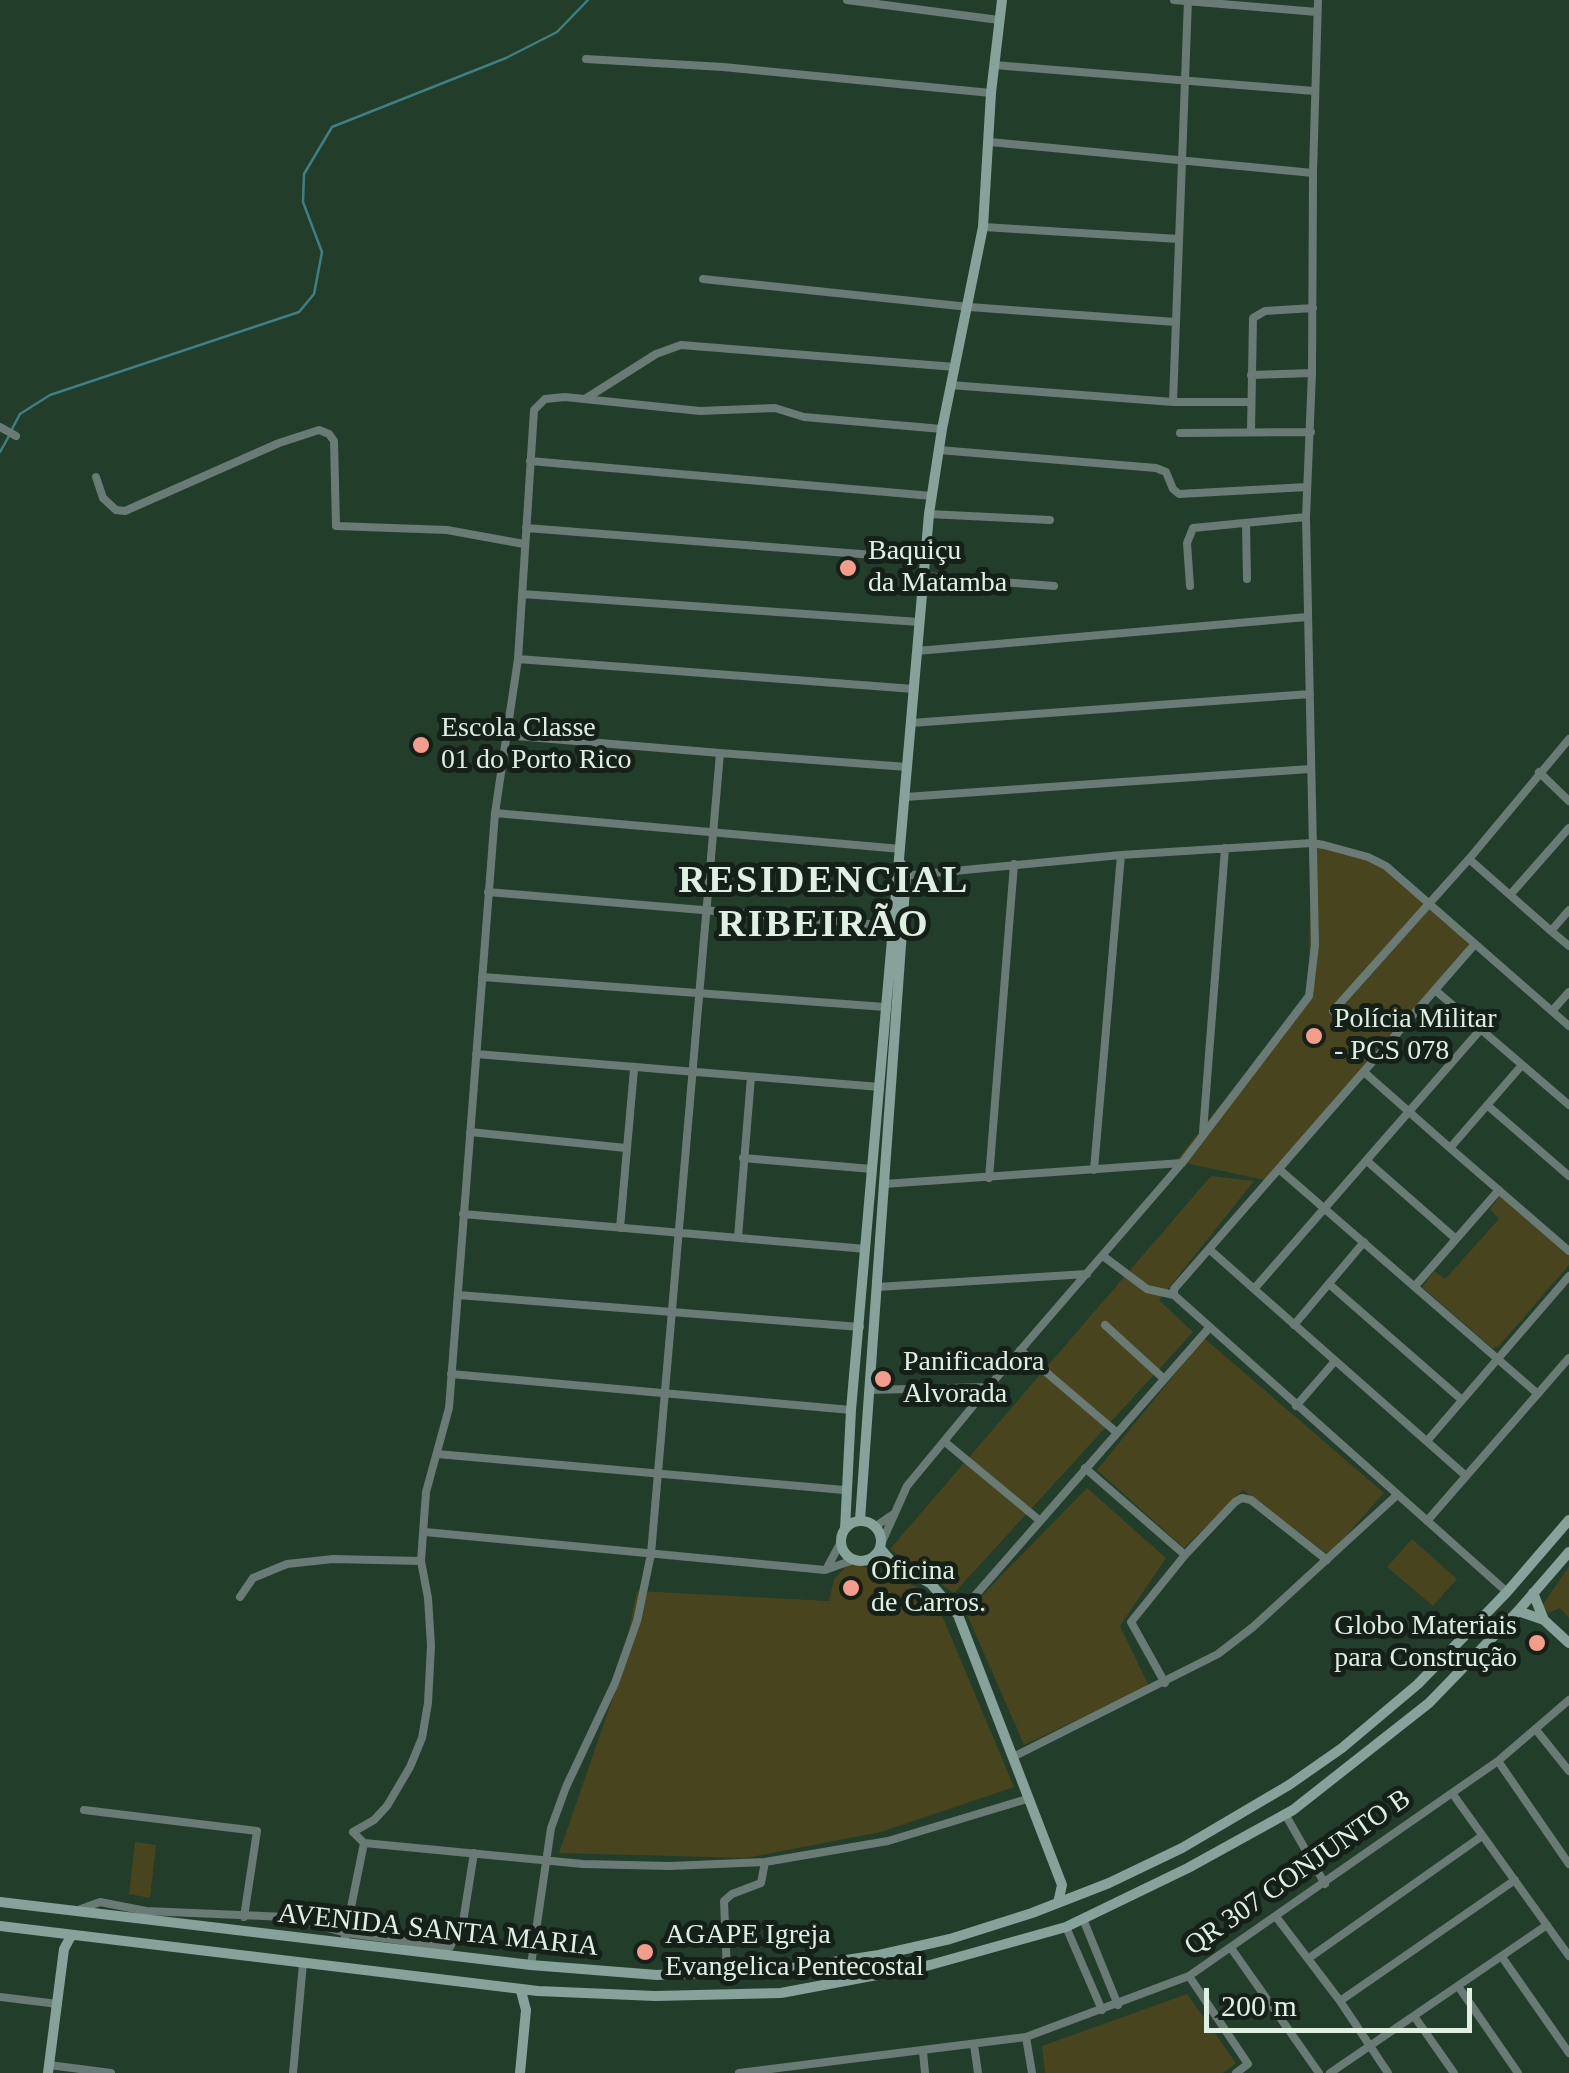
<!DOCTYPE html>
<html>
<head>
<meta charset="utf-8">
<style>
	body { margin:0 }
	#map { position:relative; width:1569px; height:2073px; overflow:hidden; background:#223d2a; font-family:Georgia,serif }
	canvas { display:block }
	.scale { position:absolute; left:1204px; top:1988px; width:268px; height:45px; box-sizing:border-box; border:5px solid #dfefe2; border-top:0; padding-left:12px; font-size:30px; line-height:35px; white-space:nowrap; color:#dfefe2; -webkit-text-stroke:8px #152118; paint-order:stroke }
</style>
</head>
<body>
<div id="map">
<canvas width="1569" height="2073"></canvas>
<div class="scale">200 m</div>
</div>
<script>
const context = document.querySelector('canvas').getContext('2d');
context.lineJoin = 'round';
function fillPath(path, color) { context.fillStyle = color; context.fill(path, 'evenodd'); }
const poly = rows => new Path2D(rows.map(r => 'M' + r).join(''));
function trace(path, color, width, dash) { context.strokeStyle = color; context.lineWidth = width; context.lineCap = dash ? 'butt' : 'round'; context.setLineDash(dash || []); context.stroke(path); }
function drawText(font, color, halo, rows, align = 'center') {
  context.font = font + ' Georgia,serif'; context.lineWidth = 10; context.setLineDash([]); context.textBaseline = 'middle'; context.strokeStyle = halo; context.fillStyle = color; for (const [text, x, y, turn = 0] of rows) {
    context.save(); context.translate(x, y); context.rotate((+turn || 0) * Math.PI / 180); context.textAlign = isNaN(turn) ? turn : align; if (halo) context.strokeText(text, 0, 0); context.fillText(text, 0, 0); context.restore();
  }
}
const green = poly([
	[1312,843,1364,856,1387,868,1475,944,1269,1181,1176,1161,1308,995],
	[1211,1176,1254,1181,1159,1300,1193,1332,954,1593,890,1549],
	[1500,1196,1569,1256,1569,1265,1498,1347,1492,1348,1422,1287,1434,1271,1445,1279,1499,1219,1490,1209],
	[1204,1338,1384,1493,1329,1555,1243,1490,1184,1548,1097,1470],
	[1087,1488,1166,1558,1120,1626,1149,1686,1024,1745,966,1612],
	[1412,1539,1457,1579,1433,1606,1387,1567],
	[851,1562,915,1586,943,1618,1014,1787,881,1832,746,1858,559,1853,618,1683,637,1591,829,1601,834,1579],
	[1569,1566,1569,1618,1560,1608,1548,1613,1542,1606],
	[135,1842,156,1845,150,1898,129,1894],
	[1187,1994,1236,2063,1223,2073,1045,2073,1042,2046]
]);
const stream = poly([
	[12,429,20,414,50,395,299,312,314,294,322,252,303,202,304,174,332,127,506,58,557,32,588,0],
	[0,452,9,436]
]);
const street = poly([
	[847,0,999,20],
	[1174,0,1317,12],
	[586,59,723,67,991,93],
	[994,65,1314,91],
	[990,142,1313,173],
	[983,227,1179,239],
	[703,279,969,307,1175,322],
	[1251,375,1312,373],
	[950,385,1173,402,1188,0],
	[585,399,656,354,681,345,955,367],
	[1173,402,1250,402],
	[0,427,16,436],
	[1251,432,1253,318,1265,311,1313,308],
	[1180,433,1311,432],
	[939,450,1156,468,1166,472,1173,489,1179,494,1307,487],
	[530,461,932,496],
	[96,477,103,498,116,510,125,511,279,443,319,430,329,434,334,441,336,526,447,530,524,544],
	[929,514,1050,520],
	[1246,524,1247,579],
	[526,528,925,559],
	[924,576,1054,586],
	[1190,586,1187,543,1193,528,1306,517],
	[522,594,919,622],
	[917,651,1307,617],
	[518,659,914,689],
	[911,723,1310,694],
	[504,735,720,753,651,1554,637,1621,615,1683,566,1787,551,1828,531,1965],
	[720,753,907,767],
	[1539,772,1569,801],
	[905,797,1310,769],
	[495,813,901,849],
	[1469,859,1551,931,1569,910],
	[902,876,1121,855,1312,843,1324,845,1368,857,1386,866,1569,1026],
	[488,892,893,926],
	[1510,895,1569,828],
	[1551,931,1569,946],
	[482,977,885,1007],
	[1435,990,1569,1105],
	[1333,1011,1469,859,1569,739],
	[1552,1011,1569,992],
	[476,1054,880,1087],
	[1364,1072,1450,1148,1522,1065],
	[1487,1105,1569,1176],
	[470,1132,626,1148],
	[1203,1132,1225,848],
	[1450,1148,1569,1251],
	[743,1158,872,1169],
	[1367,1161,1456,1239],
	[1094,1170,1121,855],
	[1280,1170,1538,1394],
	[989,1178,1014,864],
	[884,1184,1182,1163],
	[463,1214,866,1249],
	[620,1228,634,1069],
	[738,1237,751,1077],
	[1209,1249,1254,1289,1481,1029],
	[1103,1256,1147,1289,1174,1295,1507,1592],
	[1329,1284,1462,1400],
	[1415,1286,1499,1190],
	[877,1287,1087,1274],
	[1254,1289,1466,1476],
	[458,1295,860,1327],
	[1174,1295,1174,1289,1475,944],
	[1105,1325,1163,1378],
	[1294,1325,1364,1242],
	[1020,1350,1115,1431],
	[451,1374,851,1410],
	[869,1390,988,1387],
	[1296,1406,1335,1361],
	[1427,1441,1569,1276],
	[945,1442,1039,1520],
	[437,1454,844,1490],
	[1085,1468,1185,1555],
	[1427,1521,1569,1358],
	[876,1526,895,1513],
	[425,1532,825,1570,853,1560],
	[881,1544,907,1486,992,1383,1182,1163,1309,996,1315,945,1306,517,1312,373,1313,173,1318,0],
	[828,1566,841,1542],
	[240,1597,253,1578,287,1564,333,1559,421,1561],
	[958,1615,1209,1328],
	[1165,1683,1131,1622,1185,1555,1235,1502,1242,1498,1251,1500,1327,1560],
	[1537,1731,1569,1771],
	[1013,1757,1218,1654,1253,1627,1397,1495],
	[1498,1761,1569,1864],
	[1452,1793,1569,1956],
	[84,1810,257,1831,244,1917],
	[1285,1814,1325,1884],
	[364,1843,353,1832,374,1820,387,1806,410,1767,422,1738,428,1703,431,1646,428,1598,421,1561,426,1492,449,1408,495,813,518,659,534,410,545,399,565,397,700,411,775,408,804,417,942,429],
	[78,1910,100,1902,146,1911,287,1917,346,1933,450,1947,463,1922,474,1853],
	[1277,1918,1340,2001,1388,2073],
	[1083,1919,1118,2005],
	[1066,1927,1102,2010],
	[344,1942,364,1843,583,1864,670,1866,765,1862,888,1841,1027,1799],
	[1231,1948,1319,2073],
	[1502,1957,1569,2053],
	[1309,1958,1482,1836],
	[727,1972,724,1901,732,1894,761,1883,765,1862],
	[1189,1976,1248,2064,1236,2073],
	[1458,1986,1518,2073],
	[0,1997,58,2004],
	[1340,2001,1515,1880],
	[1414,2016,1454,2073],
	[1026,2037,1032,2073],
	[974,2045,978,2073],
	[923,2051,925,2073],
	[49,2065,111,2073],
	[293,2073,303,1963],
	[739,2073,1026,2037,1189,1976,1498,1761,1569,1700],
	[1330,2073,1547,1925]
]);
const secondary = poly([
	[860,1520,906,875,901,864],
	'841 1541a20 20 0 1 1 40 0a20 20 0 1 1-40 0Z',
	[845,1529,851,1410,929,514,942,429,983,227,991,93,1002,0],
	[880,1548,891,1561,931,1584,958,1615,1062,1885,1058,1903],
	[1533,1593,1544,1620],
	[1518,1611,1544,1620,1569,1643],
	[0,1902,531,1965,657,1975,780,1970,879,1955,950,1939,1032,1913,1109,1883,1182,1848,1289,1785,1342,1748,1418,1684,1507,1592,1569,1520],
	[0,1926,538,1991,655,1996,781,1993,930,1965,1066,1927,1188,1868,1293,1810,1429,1703,1518,1611,1569,1552],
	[48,2073,64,1949,71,1936],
	[520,2073,526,2010,521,1991]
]);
const markers = [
	[848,568,10,"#f49d8d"],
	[421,745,10,"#f49d8d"],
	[1314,1036,10,"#f49d8d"],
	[883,1379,10,"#f49d8d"],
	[851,1588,10,"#f49d8d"],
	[1537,1643,10,"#f49d8d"],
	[645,1952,10,"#f49d8d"]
];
const poiNames = [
	["Baquiçu",868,552],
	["da Matamba",868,584],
	["Escola Classe",441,729],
	["01 do Porto Rico",441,761],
	["Polícia Militar",1334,1020],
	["- PCS 078",1334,1052],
	["Panificadora",903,1363],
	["Alvorada",903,1395],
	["Oficina",871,1572],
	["de Carros.",871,1604],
	["Globo Materiais",1517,1627,"right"],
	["para Construção",1517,1659,"right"],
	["AGAPE Igreja",665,1936],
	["Evangelica Pentecostal",665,1968]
];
const streetNames = [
	["QR 307 CONJUNTO B",1298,1873,-35],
	["AVENIDA SANTA MARIA",438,1931,6]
];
const districtNames = [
	["RESIDENCIAL",824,882],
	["RIBEIRÃO",824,926]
];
fillPath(green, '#48451e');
trace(stream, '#417e82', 2.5);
trace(street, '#6a7b76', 8);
trace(secondary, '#86a29a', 10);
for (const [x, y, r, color] of markers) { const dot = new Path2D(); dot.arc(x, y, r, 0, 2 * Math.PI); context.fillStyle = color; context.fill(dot); trace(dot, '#152118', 4); }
drawText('28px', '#dfefe2', '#152118', poiNames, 'left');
drawText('28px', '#dfefe2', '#152118', streetNames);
context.letterSpacing = '2.5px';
drawText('bold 38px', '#dfefe2', '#152118', districtNames);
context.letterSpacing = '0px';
</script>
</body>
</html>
